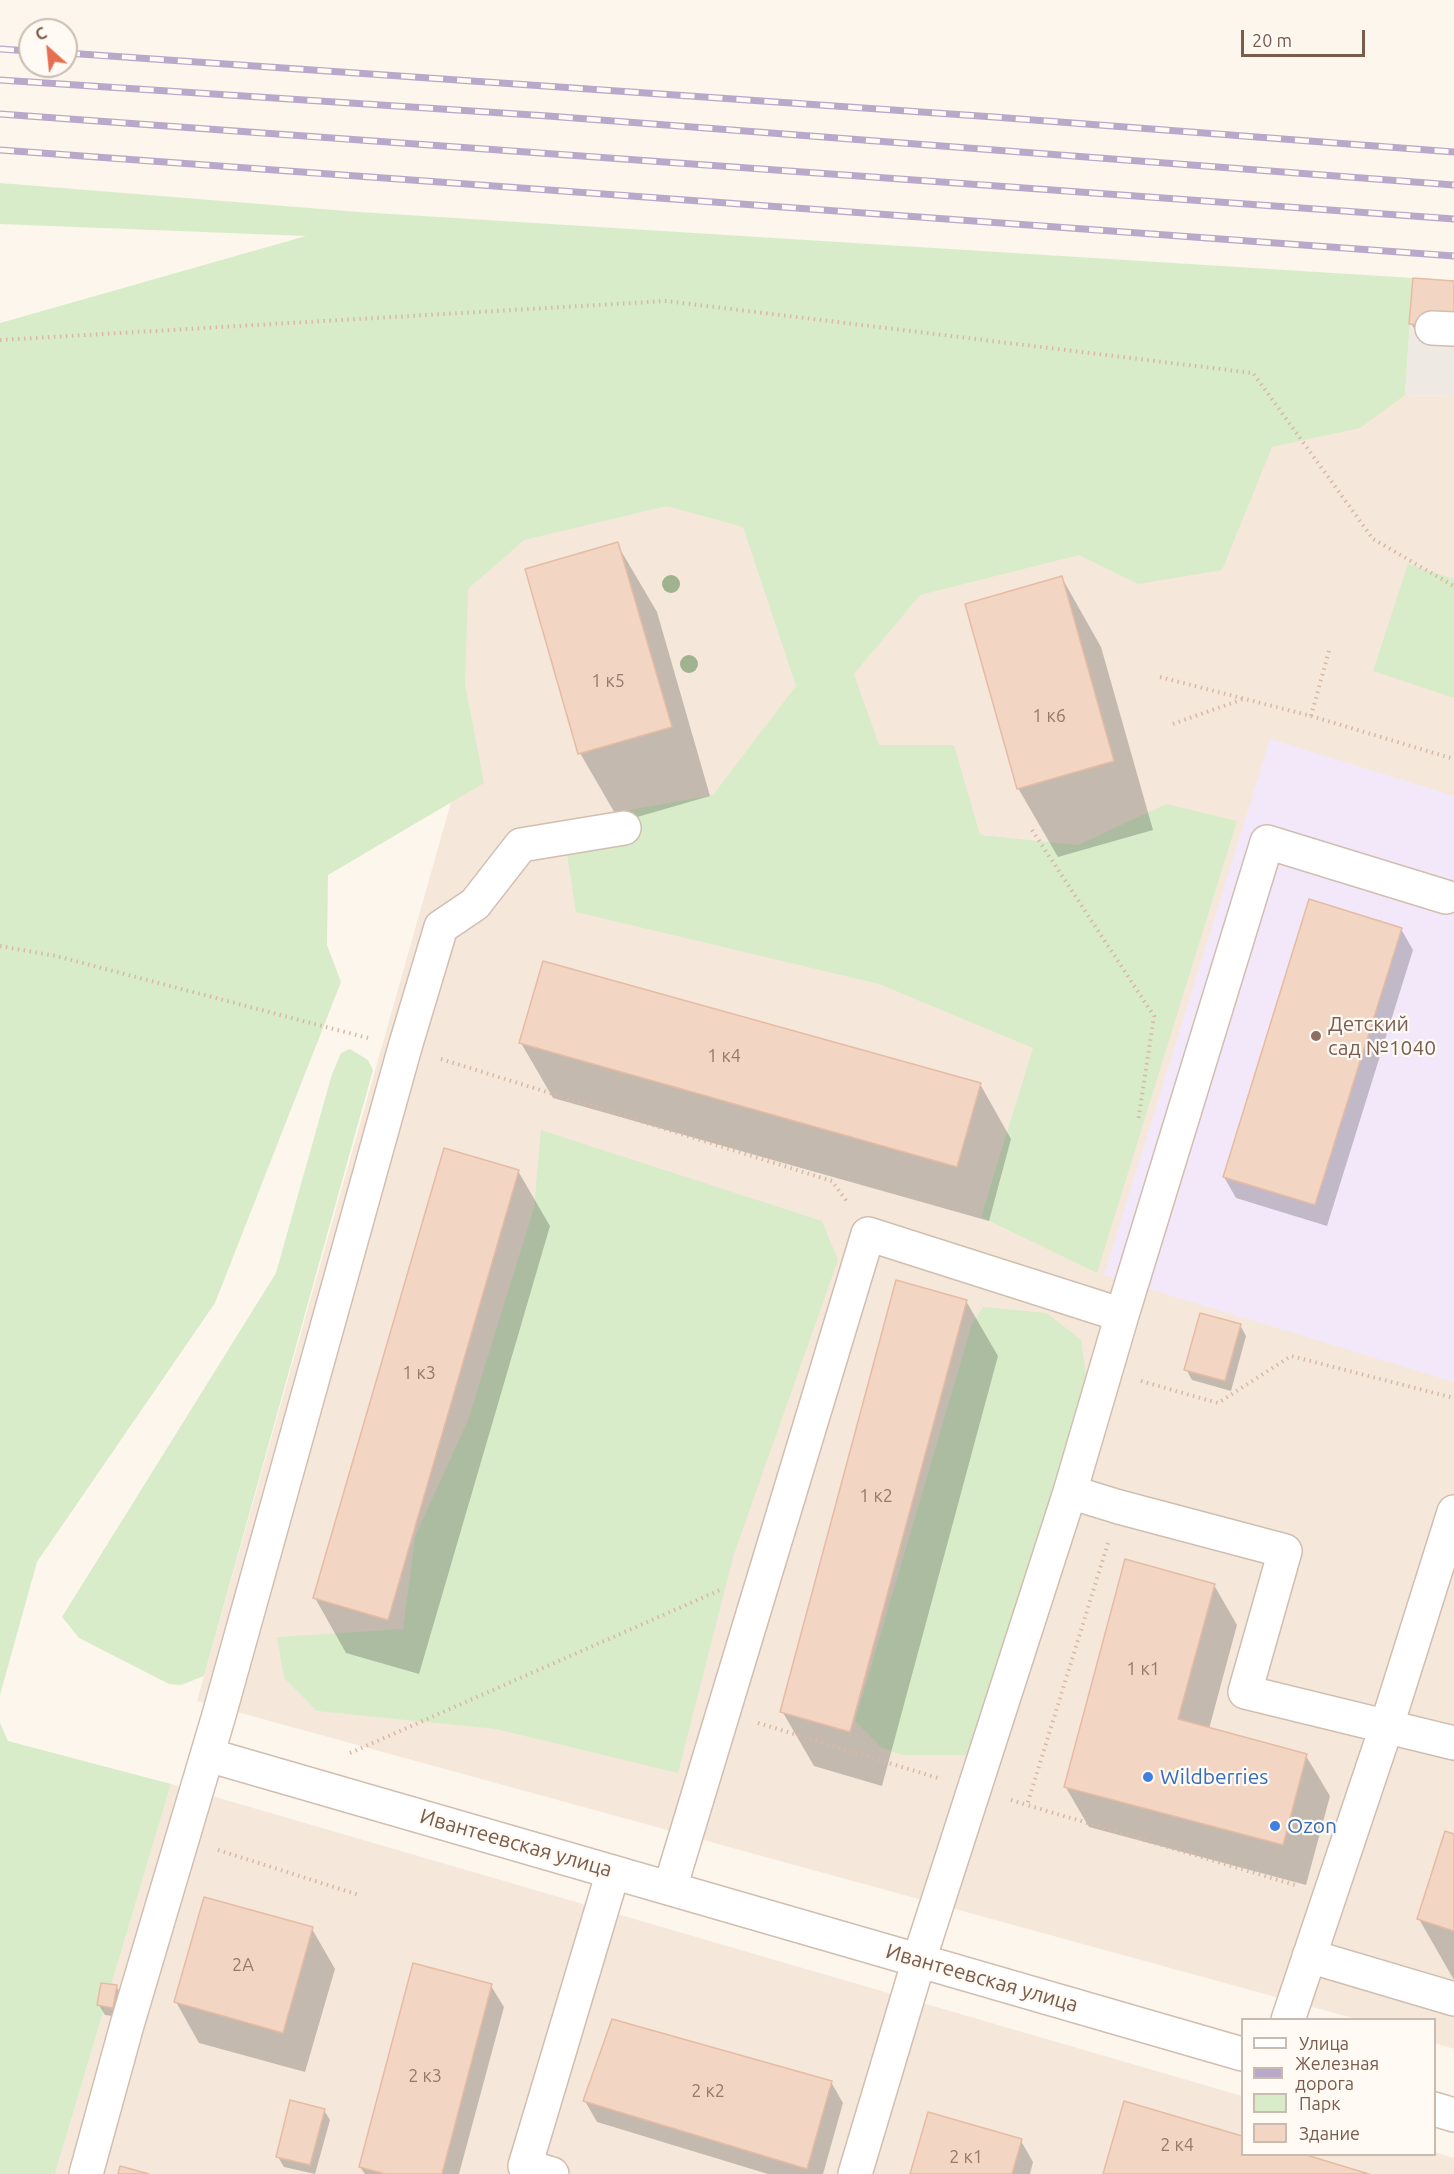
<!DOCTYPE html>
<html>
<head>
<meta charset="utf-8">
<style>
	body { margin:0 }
	#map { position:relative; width:1454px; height:2174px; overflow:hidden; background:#fdf6ec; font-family:Ubuntu,sans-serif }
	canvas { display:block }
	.legend { position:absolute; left:1241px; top:2018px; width:195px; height:138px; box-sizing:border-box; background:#fffaf3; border:2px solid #cabbb1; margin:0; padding:8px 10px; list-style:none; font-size:18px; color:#7a5c4d }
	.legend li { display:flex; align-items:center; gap:12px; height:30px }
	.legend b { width:30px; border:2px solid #cabbb1 }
	.north { position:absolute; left:18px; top:18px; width:60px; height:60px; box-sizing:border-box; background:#fffaf3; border:2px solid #cabbb1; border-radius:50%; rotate:333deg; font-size:16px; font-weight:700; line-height:24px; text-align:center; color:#7a5c4d }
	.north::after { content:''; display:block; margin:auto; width:21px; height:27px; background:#e76f51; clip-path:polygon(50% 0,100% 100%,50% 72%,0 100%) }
	.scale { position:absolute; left:1241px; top:30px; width:124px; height:27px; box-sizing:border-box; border:3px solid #7a5c4d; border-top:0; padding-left:8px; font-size:18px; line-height:21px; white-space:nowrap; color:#7a5c4d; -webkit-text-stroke:4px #fffaf3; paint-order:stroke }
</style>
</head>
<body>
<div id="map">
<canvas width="1454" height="2174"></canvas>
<ul class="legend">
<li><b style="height:8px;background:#fff"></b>Улица</li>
<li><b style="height:8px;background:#b9a8c9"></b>Железная дорога</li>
<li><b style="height:16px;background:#d8ecc9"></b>Парк</li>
<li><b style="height:16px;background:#f3d5c3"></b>Здание</li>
</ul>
<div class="north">С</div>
<div class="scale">20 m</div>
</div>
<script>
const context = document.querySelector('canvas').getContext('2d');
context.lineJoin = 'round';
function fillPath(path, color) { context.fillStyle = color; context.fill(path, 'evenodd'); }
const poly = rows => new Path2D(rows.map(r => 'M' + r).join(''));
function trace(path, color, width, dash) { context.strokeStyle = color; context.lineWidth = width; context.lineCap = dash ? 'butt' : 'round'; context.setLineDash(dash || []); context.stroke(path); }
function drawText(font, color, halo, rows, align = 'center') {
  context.font = font + ' Ubuntu,sans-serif'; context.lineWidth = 4.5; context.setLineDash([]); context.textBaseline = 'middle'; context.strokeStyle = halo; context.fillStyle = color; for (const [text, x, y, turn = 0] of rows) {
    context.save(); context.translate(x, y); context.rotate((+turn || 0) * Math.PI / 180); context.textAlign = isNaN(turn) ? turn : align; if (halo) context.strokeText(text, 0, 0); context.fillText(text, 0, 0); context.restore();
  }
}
const residential = poly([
	[1405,395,1454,396,1454,2049,1435,2043,1434,2020,1356,2019,197,1701,460,770,417,519],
	[171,1784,1242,2096,1242,2154,1434,2154,1435,2152,1454,2158,1454,2174,55,2174]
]);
const industrial = poly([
	[1413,278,1454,281,1454,396,1405,395]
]);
const education = poly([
	[1270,739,1454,796,1454,1382,1104,1275]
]);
const green = poly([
	[0,183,359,212,1413,278,1405,395,1360,428,1272,447,1222,570,1138,584,1079,555,920,595,854,674,879,745,954,745,980,835,1078,845,1166,804,1237,821,1097,1273,981,1217,1033,1048,879,984,576,912,562,822,713,795,796,686,743,527,667,506,524,540,468,589,465,684,484,783,328,875,327,945,341,982,215,1303,37,1562,0,1695,0,323,306,236,0,224],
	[1408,564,1454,579,1454,698,1373,671],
	[350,1049,368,1060,373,1070,204,1676,181,1685,169,1684,79,1638,62,1617,276,1273,332,1074,341,1053],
	[541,1130,822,1221,838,1260,734,1554,678,1773,496,1729,317,1711,284,1678,277,1637,403,1629,415,1537,468,1420,534,1208],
	[983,1307,1047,1313,1081,1340,1087,1381,974,1755,903,1755,882,1748,855,1721,972,1324],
	[0,1723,8,1741,171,1784,55,2174,0,2174]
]);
const shadow = poly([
	[1454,283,1454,336,1417,334,1411,323],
	[617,544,657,612,710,796,620,822,580,753],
	[1062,578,1101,647,1153,830,1058,857,1018,788],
	[1401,929,1413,950,1327,1226,1236,1198,1224,1177],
	[521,1043,980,1084,1011,1139,989,1221,553,1098],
	[518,1171,550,1226,419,1674,346,1653,315,1598],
	[966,1301,998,1356,882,1786,814,1766,782,1711],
	[1240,1325,1246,1336,1231,1391,1192,1380,1186,1369],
	[1214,1585,1237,1625,1209,1729,1306,1756,1330,1796,1306,1885,1089,1827,1065,1786],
	[1454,1835,1454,1980,1419,1919],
	[312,1929,335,1969,305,2072,199,2043,176,2002],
	[116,1986,122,1996,119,2017,105,2015,99,2005],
	[491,1986,504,2007,459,2174,365,2174,360,2167],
	[831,2082,843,2103,823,2174,768,2174,597,2122,585,2101],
	[324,2110,330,2120,315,2174,284,2167,278,2157],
	[1021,2141,1033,2162,1030,2174,911,2174]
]);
const building = poly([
	[1413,278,1454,281,1454,327,1409,324,1413,278],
	[618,542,672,727,578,754,525,569,618,542],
	[1062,576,1114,761,1017,789,965,604,1062,576],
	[1309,899,1402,928,1315,1205,1223,1177,1309,899],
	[543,961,981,1083,957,1167,519,1043,543,961],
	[444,1148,519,1170,388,1620,313,1598,444,1148],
	[896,1280,967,1300,850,1732,780,1712,896,1280],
	[1200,1313,1241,1324,1225,1381,1184,1370,1200,1313],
	[1125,1559,1215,1584,1178,1719,1307,1754,1283,1845,1064,1787,1125,1559],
	[1445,1831,1454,1834,1454,1931,1417,1919,1445,1831],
	[204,1897,313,1927,283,2033,174,2002,204,1897],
	[413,1963,492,1984,442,2174,386,2174,359,2167,413,1963],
	[101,1983,117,1985,113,2008,97,2005,101,1983],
	[612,2019,832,2081,807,2169,583,2101,612,2019],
	[290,2100,325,2109,310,2165,276,2157,290,2100],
	[1124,2101,1242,2136,1242,2154,1303,2154,1369,2174,1103,2174,1124,2101],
	[928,2112,1022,2139,1012,2174,910,2174,928,2112],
	[120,2166,149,2174,118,2174,120,2166]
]);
const path = poly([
	[0,340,666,301,1253,373,1373,539,1454,586],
	[1160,677,1311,716,1454,759],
	[1311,716,1329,651],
	[1173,724,1243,699],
	[1032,830,1154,1016,1138,1122],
	[0,946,56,956,368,1038],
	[441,1059,832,1181,848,1203],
	[1141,1381,1218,1403,1291,1356,1454,1398],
	[1108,1543,1027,1805,1295,1885],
	[758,1723,938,1778],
	[350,1753,720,1590],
	[1011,1800,1027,1805],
	[218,1850,359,1895]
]);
const minor = poly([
	[1432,328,1454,329],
	[1122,1315,1267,842,1446,897],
	[1070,1492,1119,1507,1285,1551,1245,1692,1454,1743],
	[208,1755,1242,2054],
	[670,1888,868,1234,1122,1315,1070,1492,919,1960,855,2174],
	[1309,1956,1454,1999],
	[1288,2020,1387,1725,1454,1512],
	[1434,2109,1454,2115],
	[86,2174,127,2025,219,1715,405,1047,441,927,475,904,521,845,624,828],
	[552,2174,525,2166,613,1872]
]);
const rail = poly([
	[0,49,30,51],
	[66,53,994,117,1454,152],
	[0,80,548,116,1454,185],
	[0,114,1454,219],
	[0,150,1454,256]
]);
const trees = [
	[671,584],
	[689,664]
];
const markers = [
	[1316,1036,6,"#8d6e63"],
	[1148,1777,6,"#3f7fe0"],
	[1275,1826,6,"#3f7fe0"]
];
const numberNames = [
	["1 к5",608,681],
	["1 к6",1049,716],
	["1 к4",724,1056],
	["1 к3",419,1373],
	["1 к2",876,1496],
	["1 к1",1143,1669],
	["2А",243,1965],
	["2 к3",425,2076],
	["2 к2",708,2091],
	["2 к4",1177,2145],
	["2 к1",966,2157]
];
const educationNames = [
	["Детский",1328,1024],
	["сад №1040",1328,1048]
];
const shopNames = [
	["Wildberries",1160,1777],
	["Ozon",1287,1826]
];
const streetNames = [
	["Ивантеевская улица",516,1843,16],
	["Ивантеевская улица",982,1978,16]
];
fillPath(residential, '#f5e8da');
fillPath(industrial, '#efe9e4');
fillPath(education, '#f3e8fa');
fillPath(green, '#d8ecc9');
fillPath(shadow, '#0003');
fillPath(building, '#f3d5c3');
trace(building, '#e6bba3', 1.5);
trace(minor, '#d1beb0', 36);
trace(path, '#d9b8a5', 4, [1.5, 4.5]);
trace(minor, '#fff', 33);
trace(rail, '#b9a8c9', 7);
trace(rail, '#fffaf3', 4.5, [14]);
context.fillStyle = '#a0b28e';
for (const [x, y] of trees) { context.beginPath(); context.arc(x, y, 9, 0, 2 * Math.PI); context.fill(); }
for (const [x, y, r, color] of markers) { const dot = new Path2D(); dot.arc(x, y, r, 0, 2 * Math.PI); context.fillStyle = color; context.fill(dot); trace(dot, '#fffaf3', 2); }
drawText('18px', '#987a6a', null, numberNames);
drawText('21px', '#785e54', '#fffaf3', educationNames, 'left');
drawText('21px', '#366cbe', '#fffaf3', shopNames, 'left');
drawText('21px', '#7a5c4d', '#fffaf3', streetNames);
</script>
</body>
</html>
